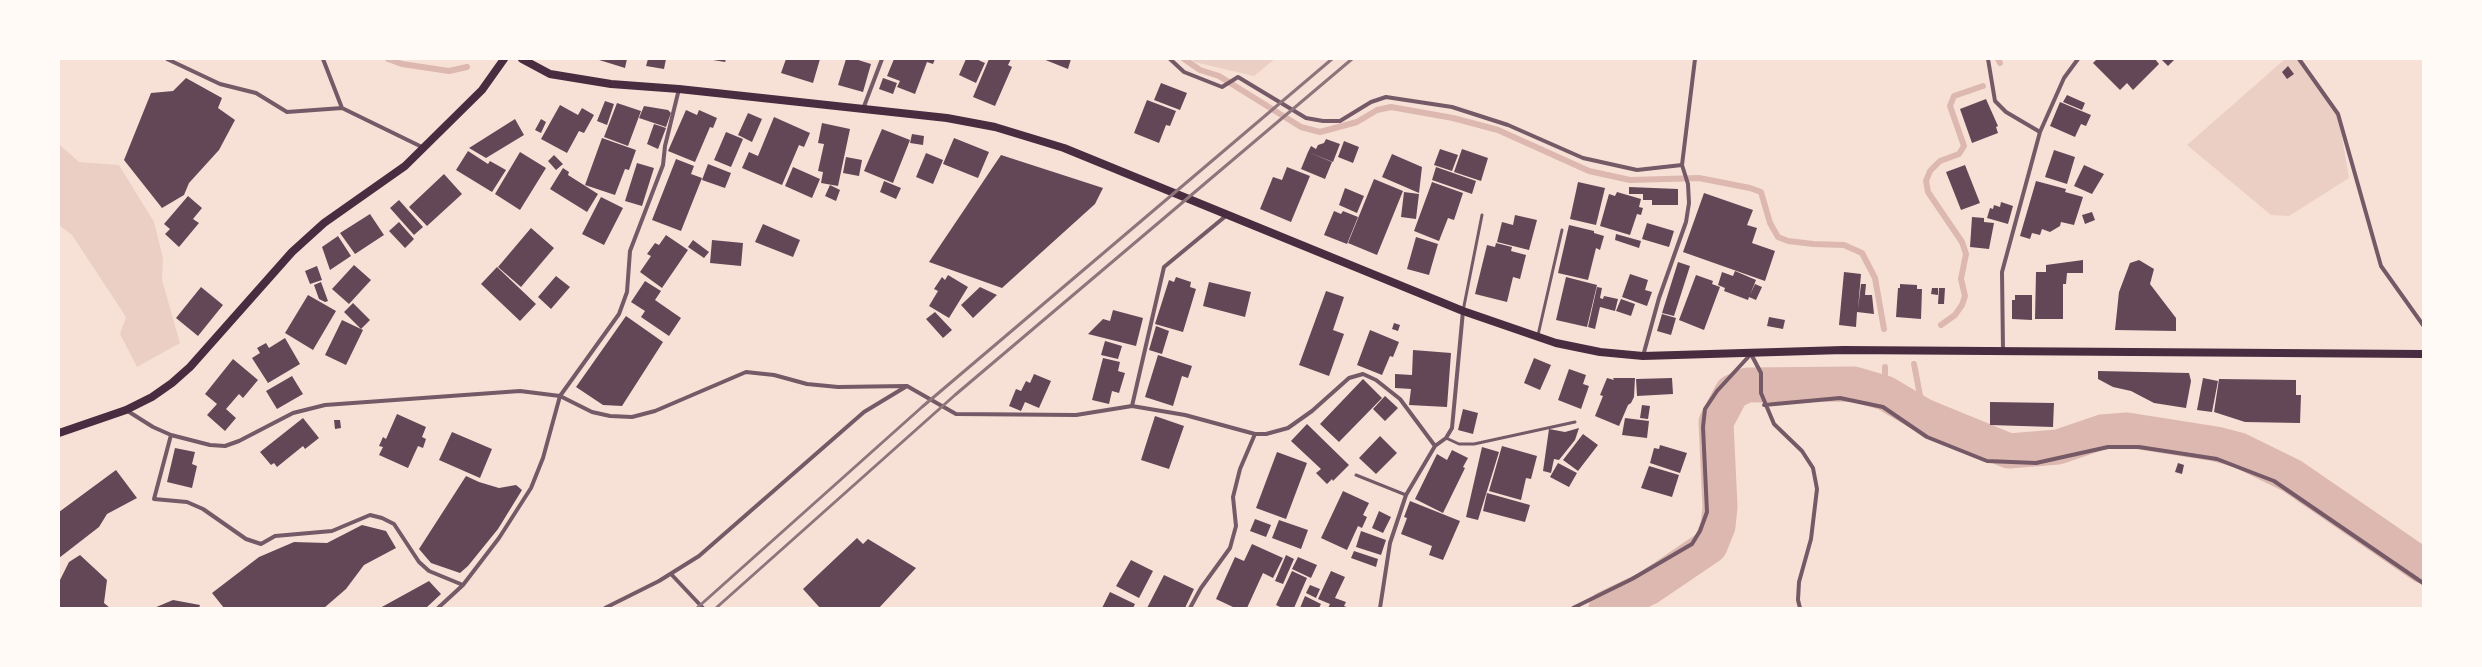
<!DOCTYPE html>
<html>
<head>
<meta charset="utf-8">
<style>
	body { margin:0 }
	#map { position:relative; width:2482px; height:667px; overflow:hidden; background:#f7e1d7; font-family:"DM Sans",sans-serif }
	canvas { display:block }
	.frame { position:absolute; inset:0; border:60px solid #fffaf5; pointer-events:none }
</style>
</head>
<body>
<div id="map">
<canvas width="2482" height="667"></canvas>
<div class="frame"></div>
</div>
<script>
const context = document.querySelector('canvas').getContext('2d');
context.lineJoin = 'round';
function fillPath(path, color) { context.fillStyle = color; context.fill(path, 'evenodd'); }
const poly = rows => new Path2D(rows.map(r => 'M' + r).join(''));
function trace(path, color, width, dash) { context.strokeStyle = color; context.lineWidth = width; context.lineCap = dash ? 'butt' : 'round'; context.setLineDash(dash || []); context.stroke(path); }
const green = poly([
	[1192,59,1275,59,1254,76,1194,62],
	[2285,59,2299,59,2338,114,2349,178,2289,216,2271,215,2187,145],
	[59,144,79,162,119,165,154,222,163,258,162,280,180,343,137,367,120,334,126,317,72,235,59,225]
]);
const stream = poly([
	[388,59,402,64,449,71,467,67],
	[1184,59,1200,70,1219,76,1301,127,1320,132,1357,122,1377,110,1391,107,1453,118,1498,130,1589,171,1630,180,1699,178,1750,188,1761,192,1770,223,1778,237,1788,241,1813,244,1844,245,1862,253,1875,278,1884,329],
	[1998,59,2000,63],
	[1941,325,1955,315,1962,305,1965,296,1961,279,1966,254,1962,242,1928,192,1926,181,1930,171,1940,161,1959,154,1964,146,1950,106,1954,96,1983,86],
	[1914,364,1924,416],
	[1885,367,1885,393]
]);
const river = poly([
	[1606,608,1648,588,1710,546,1718,526,1720,507,1716,422,1732,392,1747,385,1854,384,1885,393,1924,416,2009,451,2058,447,2102,432,2127,430,2216,444,2239,450,2292,476,2423,566]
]);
const building = poly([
	[596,59,627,59,625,68],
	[648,59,666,59,664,69,646,66],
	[707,59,726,59,725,62],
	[786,59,820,59,813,83,781,73],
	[846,59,855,59,871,64,863,92,838,85],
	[894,59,935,59,933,64,927,62,915,94,897,87,900,81,887,76],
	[966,59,976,59,985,63,976,83,959,75],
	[989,59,1011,59,1008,65,1012,67,995,106,973,97],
	[1043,59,1071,59,1068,69],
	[2097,59,2155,59,2159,64,2133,90,2127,83,2120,90,2093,63],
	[2161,59,2175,59,2168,66],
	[2288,66,2294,74,2287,79,2282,72],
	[186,78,222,98,218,108,235,120,219,150,189,183,184,195,162,208,124,160,151,93,173,91],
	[883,78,897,83,893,94,879,89],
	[1161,83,1187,93,1180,110,1154,100],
	[2067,95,2085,103,2082,110,2063,102],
	[1986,99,1998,126,1996,127,1998,133,1972,143,1960,109],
	[1147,100,1176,111,1170,126,1166,125,1159,143,1134,133],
	[605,101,614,104,607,125,597,121],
	[2060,102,2091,115,2086,126,2081,124,2075,137,2050,126],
	[617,103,641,111,628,146,604,137],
	[560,105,578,115,582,108,594,115,584,133,579,131,567,153,541,139],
	[644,106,668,110,671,113,666,127,639,118],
	[686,110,697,115,699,110,717,118,713,128,710,127,695,162,668,151],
	[748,113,762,119,752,142,738,135],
	[774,117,810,133,804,147,799,145,782,185,742,168,749,152,758,156],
	[515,119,524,135,486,158,469,148],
	[541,119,546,122,541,133,535,130],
	[822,123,850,129,838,186,821,183,823,172,818,171,824,144,818,143],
	[654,124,666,128,658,149,647,144],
	[882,129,910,140,893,183,864,171],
	[726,132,743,139,731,167,714,160],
	[912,134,924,136,923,145,910,143],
	[602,138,636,150,629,170,625,169,615,195,585,185],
	[954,138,989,152,978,178,943,164],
	[1326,139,1340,144,1333,162,1308,152,1311,146,1316,149,1318,145,1324,143],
	[1344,141,1359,147,1353,163,1338,157],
	[1440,149,1458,155,1452,171,1434,165],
	[1462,149,1488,158,1481,181,1454,172],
	[2054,150,2075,157,2067,184,2045,177],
	[468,151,488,164,490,161,506,170,492,192,456,170],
	[520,152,546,168,520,210,495,194],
	[1308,152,1332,162,1325,179,1301,169],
	[926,153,943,160,933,184,916,177],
	[1392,154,1422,167,1419,193,1382,177],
	[554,155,563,164,556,170,548,161],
	[1001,155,1103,188,1095,204,1002,288,929,262],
	[846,157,862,160,859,176,843,173],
	[676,159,694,166,691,174,702,178,681,231,652,220],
	[637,163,654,168,642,206,625,201],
	[708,164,731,173,725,188,702,180],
	[1965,165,1980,203,1961,210,1946,172],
	[2084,165,2104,174,2092,194,2074,186],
	[793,167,820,179,812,198,785,186],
	[1287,167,1310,176,1291,222,1260,209,1273,177,1282,180],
	[1436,167,1476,181,1472,194,1432,180],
	[563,168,569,172,568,175,598,194,587,212,550,189],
	[444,174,462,194,427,226,409,207],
	[1374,179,1403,191,1377,255,1348,243],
	[884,181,901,188,896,199,880,192],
	[2036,181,2066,189,2065,192,2083,197,2074,225,2061,222,2060,226,2050,232,2042,229,2040,235,2032,233,2030,239,2020,236],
	[1432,182,1463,193,1454,220,1448,218,1439,241,1414,231],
	[1578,182,1605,188,1596,225,1570,219],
	[830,185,840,190,836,201,825,196],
	[1629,187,1678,189,1678,205,1652,205,1652,200,1643,200,1643,194,1629,194],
	[1345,188,1364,196,1357,213,1339,205],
	[1404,192,1419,194,1416,219,1401,217],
	[1617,192,1641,199,1639,207,1643,208,1641,215,1637,214,1630,235,1600,226,1609,194,1615,196],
	[1704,193,1753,210,1747,225,1757,228,1752,243,1775,251,1765,281,1683,252],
	[188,196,202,208,193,219,199,223,179,247,165,234,170,229,164,224],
	[601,197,623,208,604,245,582,234],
	[399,200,423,227,414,235,390,208],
	[2001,202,2013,206,2008,224,1987,218,1990,208,1993,209,1994,205,2000,207],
	[1334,211,1341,214,1343,211,1358,217,1347,244,1324,235],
	[2092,212,2095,220,2085,224,2082,215],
	[370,214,384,235,355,254,340,233],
	[1515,215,1537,220,1529,250,1497,242,1502,222,1513,225],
	[1972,217,1984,218,1984,222,1994,223,1989,249,1970,247],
	[399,222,414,239,405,248,389,231],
	[1647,223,1674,231,1669,247,1642,239],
	[763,224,800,240,793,257,755,242],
	[1569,225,1594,231,1594,233,1604,236,1600,250,1596,248,1588,280,1558,273],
	[531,228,554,248,521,287,498,267],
	[1616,234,1641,241,1639,248,1615,240],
	[666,235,688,250,662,288,640,272,651,256,647,254,655,243,659,245],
	[338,236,351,256,330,270,322,247],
	[1416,237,1438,244,1429,275,1407,269],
	[693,240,709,252,704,258,688,247],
	[712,240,743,243,741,266,710,263],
	[1496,243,1512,247,1511,251,1526,255,1520,279,1513,277,1507,302,1475,294,1487,245,1495,247],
	[2083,260,2083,273,2067,273,2066,284,2063,284,2063,319,2035,319,2036,272,2046,272,2046,265],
	[2139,260,2154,269,2150,284,2176,318,2176,331,2115,330,2119,292,2130,263],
	[1678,262,1690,266,1674,316,1662,313],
	[354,265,371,280,349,304,332,289],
	[317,266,322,280,310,284,305,271],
	[497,267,536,304,520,321,481,284],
	[1735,271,1756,280,1750,295,1755,284,1762,287,1756,300,1749,297,1748,300,1724,291,1725,288,1718,285,1722,272,1733,276],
	[1844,272,1861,274,1858,309,1861,284,1866,284,1865,295,1872,295,1874,314,1857,312,1856,327,1839,325],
	[1630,274,1648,280,1645,290,1652,292,1647,306,1622,297],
	[948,275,968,287,949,318,929,306,938,291,934,289,942,277,945,280],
	[1696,275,1713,281,1712,284,1720,287,1704,330,1679,320],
	[556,276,570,287,551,309,538,297],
	[1176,277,1191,282,1190,287,1196,289,1183,332,1155,324,1169,280,1174,282],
	[1566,277,1597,285,1587,327,1556,320],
	[645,281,661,291,655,300,681,318,669,336,641,317,645,311,631,302],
	[321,282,328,301,325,302,319,299,314,285],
	[1209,282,1251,292,1245,317,1203,306],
	[1900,284,1917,285,1917,289,1922,289,1921,319,1896,317,1898,288,1900,288],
	[201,287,223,305,198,336,176,318],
	[980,287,997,295,973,318,961,305],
	[1597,287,1602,288,1600,298,1603,299,1604,296,1618,299,1615,311,1600,307,1595,329,1588,327],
	[1932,288,1938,288,1938,295,1931,294],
	[1939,288,1945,288,1944,304,1938,304],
	[1326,291,1344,297,1333,330,1344,334,1329,376,1299,365],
	[308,295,336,311,313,350,285,333],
	[2015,295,2032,295,2032,320,2012,319,2012,300,2015,300],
	[1621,299,1635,304,1631,316,1616,311],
	[353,303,370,320,361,329,344,312],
	[1113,310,1143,318,1136,346,1088,334,1103,319,1110,321],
	[935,312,952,330,943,338,926,319],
	[1662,314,1676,318,1671,335,1657,331],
	[626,316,663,342,622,406,603,405,576,387],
	[1769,317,1785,320,1783,329,1767,326],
	[342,320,363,330,346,365,325,355],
	[1394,323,1400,325,1398,331,1392,329],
	[1156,326,1169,331,1162,354,1149,350],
	[1370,330,1399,342,1393,357,1390,356,1382,375,1357,365],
	[285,338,300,364,268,383,252,358,260,353,257,348,266,343,269,348],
	[1105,341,1122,346,1118,359,1101,355],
	[1413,350,1451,353,1447,407,1409,405,1411,389,1395,388,1395,374,1412,375],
	[1158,355,1192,366,1188,378,1182,376,1173,406,1145,397],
	[1103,358,1120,362,1118,371,1125,373,1119,393,1112,391,1109,404,1092,400],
	[1534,358,1551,365,1540,390,1524,383],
	[233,359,258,380,243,398,239,394,226,409,236,418,225,431,207,415,217,404,205,394],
	[1569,369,1586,375,1583,384,1589,386,1581,409,1558,400],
	[2098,371,2189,373,2191,381,2186,408,2154,403,2131,391,2113,387,2098,379],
	[1034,374,1051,381,1039,408,1025,402,1021,411,1009,406,1016,389,1021,391,1026,381,1030,383],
	[292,376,303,394,277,409,266,391],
	[1607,378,1614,380,1613,378,1635,378,1634,397,1631,403,1628,405,1619,426,1595,416,1603,396,1600,395],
	[1672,378,1673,394,1637,396,1636,379],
	[2203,378,2218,381,2212,412,2197,410],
	[1363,379,1382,398,1339,442,1320,424],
	[2219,379,2296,380,2296,395,2301,395,2300,423,2245,422,2214,412],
	[1385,396,1398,408,1385,421,1373,409],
	[1990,402,2054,403,2053,427,1990,425],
	[1642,405,1650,406,1648,419,1640,418],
	[1463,409,1478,413,1473,434,1458,430],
	[397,414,426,427,422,437,426,439,423,448,418,446,408,468,379,455,383,447,379,446,383,437,386,439],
	[1155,416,1184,426,1169,469,1141,460],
	[303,418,319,438,305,449,303,446,277,467,274,463,271,465,260,452],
	[1625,418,1649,421,1647,438,1622,435],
	[334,420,340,420,341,428,335,429],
	[1307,424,1349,465,1333,481,1332,479,1327,484,1316,473,1321,469,1291,441],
	[1579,428,1575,440,1559,460,1554,459,1551,473,1543,471,1549,429,1565,432],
	[452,432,492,449,480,478,439,460],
	[1583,434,1598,445,1578,471,1563,460],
	[1380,436,1397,453,1376,474,1359,458],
	[1660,445,1687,453,1680,473,1650,463,1654,448,1659,449],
	[1502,446,1537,456,1531,479,1526,478,1521,500,1489,491],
	[1482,447,1499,452,1478,520,1466,517],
	[175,448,195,452,192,464,197,466,192,488,167,482],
	[1452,450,1468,458,1463,467,1465,468,1443,513,1415,499,1437,454,1447,460],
	[1277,452,1307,463,1286,519,1256,508],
	[1558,463,1577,473,1569,487,1550,477],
	[2178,463,2184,465,2182,474,2175,472],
	[1649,466,1679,475,1672,497,1641,488],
	[116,470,137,498,107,514,99,527,59,558,59,512],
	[466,476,479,482,499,488,516,485,522,490,498,529,468,566,460,573,431,563,419,549],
	[1343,491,1369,503,1363,515,1367,517,1362,528,1358,526,1347,550,1321,538],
	[1487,493,1530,505,1525,522,1483,511],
	[1410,501,1460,521,1443,560,1429,555,1432,546,1401,534,1407,518,1404,517],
	[1379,511,1391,517,1383,533,1372,528],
	[1255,519,1271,525,1266,537,1250,531],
	[1279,520,1308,530,1301,549,1272,538],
	[362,525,386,531,396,548,364,565,346,589,324,608,224,608,212,593,259,557,294,542,327,543],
	[1361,531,1386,540,1381,555,1356,547],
	[857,538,863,544,868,539,916,568,879,608,820,608,803,589],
	[1252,544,1283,558,1273,578,1263,573,1247,608,1235,608,1216,599,1235,557,1244,561],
	[1354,551,1378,559,1376,567,1351,558],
	[80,555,107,580,104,603,110,608,59,608,59,582,69,562],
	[1286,555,1294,559,1283,584,1275,581],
	[1298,557,1317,565,1311,578,1292,569],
	[1131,560,1153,571,1139,598,1116,586],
	[1292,571,1307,578,1294,608,1282,608,1276,605],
	[1331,571,1345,577,1335,598,1346,602,1344,606,1349,608,1328,608,1330,604,1318,599],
	[1164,575,1194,589,1185,608,1147,608],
	[429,581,441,594,426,608,380,608],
	[1310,585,1320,589,1316,598,1306,593],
	[1110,592,1135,604,1133,608,1102,608],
	[1305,596,1321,604,1319,608,1300,608],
	[173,600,200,605,199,608,154,608]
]);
const service = poly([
	[1463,311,1482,215],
	[1538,335,1562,230],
	[1446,438,1459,444,1474,444,1575,422],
	[1356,475,1406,495]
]);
const minor = poly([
	[167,59,220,84,256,93,287,112,342,108],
	[323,59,342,108,424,148],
	[1170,59,1184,72,1222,87,1238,77,1306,118,1323,121,1340,121,1371,102,1386,97,1452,107,1508,125,1583,158,1637,170,1682,165],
	[1988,59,1995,101,2006,112,2040,132],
	[2299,59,2338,114,2381,266,2423,325],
	[863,109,882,59],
	[2003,350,2002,272,2040,132,2064,78,2078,59],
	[1643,356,1659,298,1686,222,1689,203,1688,184,1682,165,1695,59],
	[1764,405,1840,398,1883,407,1927,437,1987,461,2036,463,2108,447,2139,447,2217,459,2274,481,2423,583],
	[1132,406,1164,267,1227,215],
	[126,410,153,427,171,435,210,445,225,446,239,441,293,413,325,405,520,391,560,396,592,412,610,416,632,417,655,411,746,372,774,375,807,384,838,387,907,386,956,414,1076,415,1132,406,1185,415,1255,434,1266,434,1288,428,1312,411,1349,378,1363,374,1376,380,1400,399,1435,446],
	[171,435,154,499,187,502,203,509,246,539,261,544,275,536,332,531,370,515,382,518,394,524,419,562,429,571,463,585],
	[671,574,703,608],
	[438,608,463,585,499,538,531,488,543,458,560,396,619,314,627,292,630,251,663,165,665,146,679,89],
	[605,608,659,581,699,556,864,412,907,386],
	[1190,608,1201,588,1230,548,1236,526,1233,497,1240,469,1255,434],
	[1380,608,1390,543,1406,495,1435,446,1446,438,1452,428,1463,311],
	[1573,608,1632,579,1692,544,1700,531,1707,512,1703,427,1705,409,1717,391,1751,354,1761,373,1761,393,1774,424,1802,451,1813,468,1817,489,1811,539,1799,582,1798,600,1800,608]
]);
const secondary = poly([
	[522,59,550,74,611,84,679,89,947,118,995,127,1064,148,1463,311,1556,343,1600,352,1643,356,1843,350,2423,354],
	[59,433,126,410,152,397,172,383,190,367,292,252,324,223,405,166,482,90,504,59]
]);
const rail = poly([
	[697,608,922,407,1332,59],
	[716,608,955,395,1352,59]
]);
fillPath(green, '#ebcfc5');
trace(stream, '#dcb8b0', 6);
trace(river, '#dcb8b0', 35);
fillPath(building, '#644757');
trace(service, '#755966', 3);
trace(minor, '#755966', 4);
trace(secondary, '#4a2c40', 8);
trace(rail, '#8f747c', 3);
</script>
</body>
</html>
